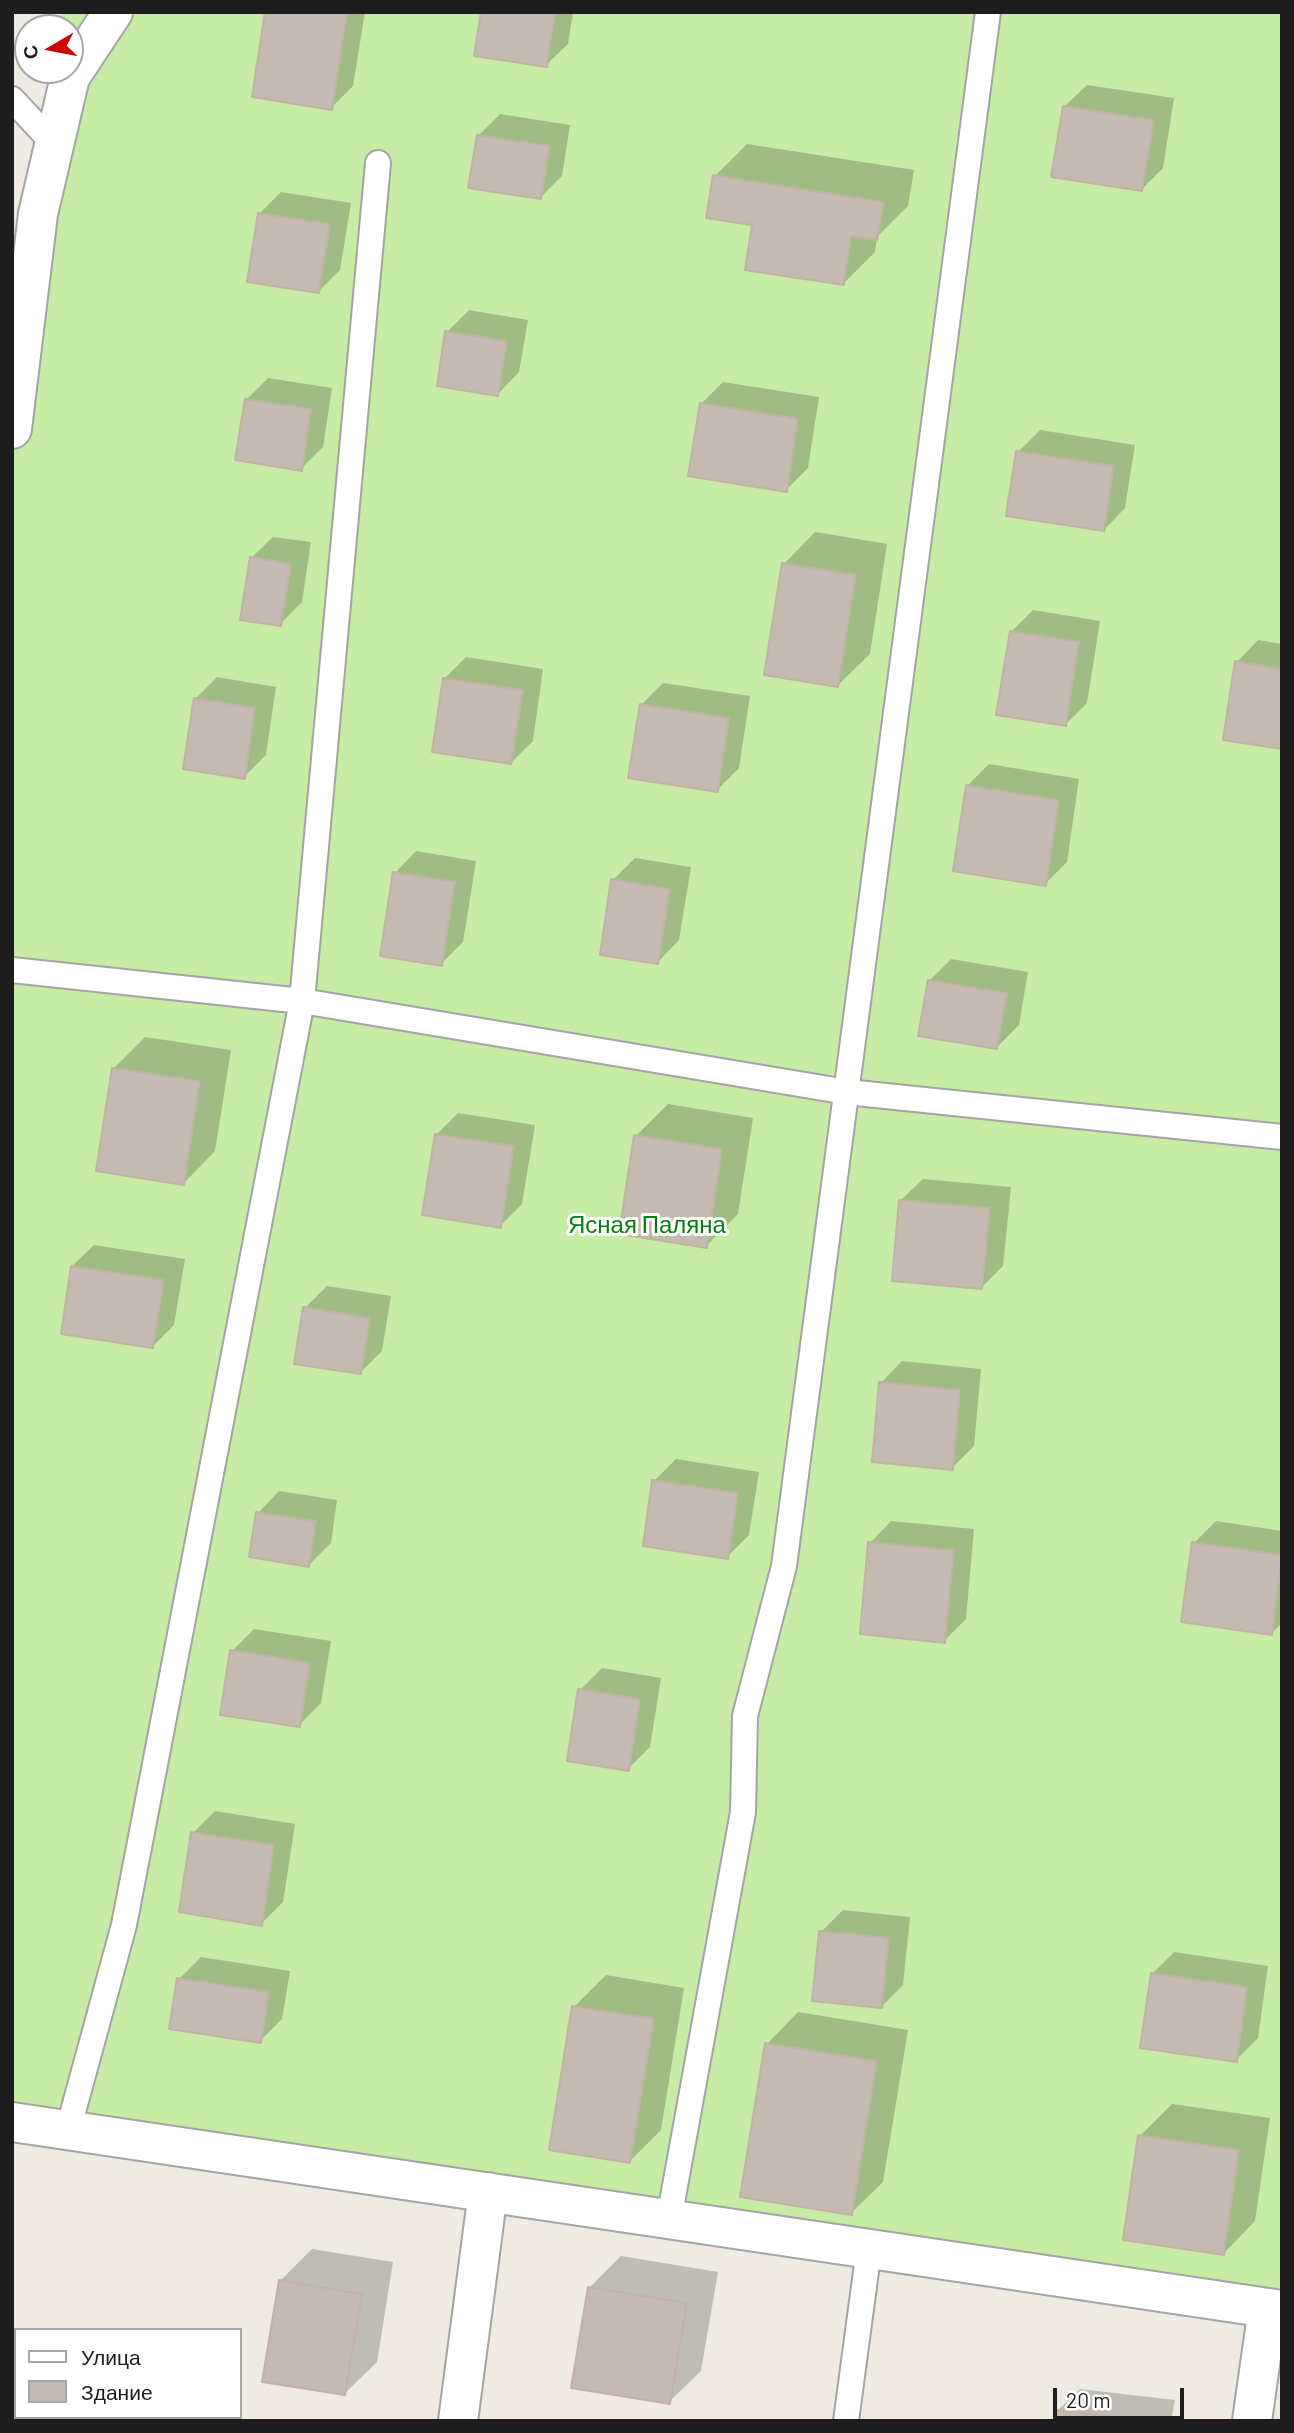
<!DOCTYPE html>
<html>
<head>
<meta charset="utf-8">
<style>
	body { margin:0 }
	#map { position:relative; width:1294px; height:2433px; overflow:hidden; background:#efebe2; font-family:Barlow,sans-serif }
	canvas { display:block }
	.frame { position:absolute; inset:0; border:14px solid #1d1d1d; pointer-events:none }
	.legend { position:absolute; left:14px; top:2328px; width:228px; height:91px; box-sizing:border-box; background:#fff; border:2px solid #a5a5a5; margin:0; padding:9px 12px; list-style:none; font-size:21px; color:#1d1d1d }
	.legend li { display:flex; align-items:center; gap:14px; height:35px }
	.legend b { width:35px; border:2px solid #a5a5a5 }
	.north { position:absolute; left:14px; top:14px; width:70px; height:70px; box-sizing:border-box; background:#fff; border:2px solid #a5a5a5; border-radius:50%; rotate:260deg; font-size:19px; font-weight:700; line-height:28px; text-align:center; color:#1d1d1d }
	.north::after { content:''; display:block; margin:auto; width:24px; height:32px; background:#ca0700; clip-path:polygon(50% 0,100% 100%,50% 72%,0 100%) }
	.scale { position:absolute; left:1053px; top:2388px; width:131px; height:32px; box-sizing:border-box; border:4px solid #1d1d1d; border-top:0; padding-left:9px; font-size:21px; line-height:24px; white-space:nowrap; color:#1d1d1d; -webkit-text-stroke:5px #fff; paint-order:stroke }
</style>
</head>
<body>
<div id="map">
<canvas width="1294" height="2433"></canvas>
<div class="frame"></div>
<ul class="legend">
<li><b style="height:9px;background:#fff"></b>Улица</li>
<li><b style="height:19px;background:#c4bab2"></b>Здание</li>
</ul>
<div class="north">С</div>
<div class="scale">20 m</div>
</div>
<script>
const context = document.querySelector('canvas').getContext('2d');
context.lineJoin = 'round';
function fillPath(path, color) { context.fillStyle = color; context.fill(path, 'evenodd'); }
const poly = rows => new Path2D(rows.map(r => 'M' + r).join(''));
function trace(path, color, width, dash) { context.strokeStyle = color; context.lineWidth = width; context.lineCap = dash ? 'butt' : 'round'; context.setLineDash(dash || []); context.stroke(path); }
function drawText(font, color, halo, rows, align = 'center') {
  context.font = font + ' Barlow,sans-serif'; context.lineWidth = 6; context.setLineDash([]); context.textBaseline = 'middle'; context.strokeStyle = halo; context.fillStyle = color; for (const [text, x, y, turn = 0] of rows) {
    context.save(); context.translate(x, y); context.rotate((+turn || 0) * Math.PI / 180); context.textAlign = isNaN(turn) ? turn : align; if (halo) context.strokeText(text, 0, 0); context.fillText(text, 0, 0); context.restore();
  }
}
const grass = poly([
	[62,12,1282,12,1282,2310,12,2122,12,329,70,70,70,28,59,28]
]);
const shadow = poly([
	[267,12,365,12,353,86,331,108],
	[483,12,573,12,568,44,546,65],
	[1087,85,1174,98,1163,168,1141,190,1065,106],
	[500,114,570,125,562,176,540,198,478,136],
	[747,144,914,170,908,206,877,237,875,252,843,284,715,176],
	[281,192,351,203,340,270,318,292,259,214],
	[469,310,528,320,519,372,498,394,447,332],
	[268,378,332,388,323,447,301,469,246,400],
	[723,382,819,397,808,468,786,490,701,404],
	[1040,430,1135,445,1125,508,1104,530,1018,452],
	[815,532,887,544,870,654,838,685,784,564],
	[273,537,311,542,302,602,280,624,251,558],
	[1033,610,1100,621,1087,703,1065,725,1011,632],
	[1258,640,1282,644,1282,747,1237,662],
	[466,657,543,669,533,741,511,763,445,678],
	[217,677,276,687,266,755,244,777,195,699],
	[663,683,750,696,739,768,717,790,641,705],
	[989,764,1079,779,1067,862,1045,884,967,786],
	[416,851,476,861,463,942,441,964,395,873],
	[635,858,691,867,679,940,658,962,613,880],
	[951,959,1028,972,1019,1025,997,1047,929,981],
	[145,1037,231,1050,215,1151,184,1183,114,1068],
	[668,1104,753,1118,738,1214,706,1246,636,1136],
	[458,1113,535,1125,522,1204,500,1226,436,1135],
	[923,1179,1011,1187,1003,1266,982,1287,901,1200],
	[94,1245,185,1259,174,1325,153,1346,72,1266],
	[327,1286,391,1296,382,1351,361,1372,305,1308],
	[902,1361,981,1369,974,1446,952,1468,881,1383],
	[676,1459,759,1472,749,1535,727,1557,654,1481],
	[279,1491,337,1500,331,1543,309,1565,258,1513],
	[891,1521,974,1529,966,1619,944,1641,870,1543],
	[1216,1521,1282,1531,1282,1623,1271,1634,1194,1543],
	[254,1629,331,1641,321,1703,299,1725,232,1651],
	[602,1668,661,1678,650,1747,628,1769,580,1690],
	[215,1811,295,1824,283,1902,261,1924,193,1833],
	[843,1910,910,1917,903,1985,882,2006,821,1932],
	[1174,1952,1268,1966,1258,2038,1236,2060,1152,1974],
	[201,1957,290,1971,282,2019,260,2041,179,1979],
	[606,1975,684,1988,661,2130,630,2161,574,2007],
	[798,2012,908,2030,883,2182,851,2213,767,2044],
	[1172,2104,1270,2118,1255,2221,1224,2253,1140,2136],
	[312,2249,393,2262,377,2362,345,2393,280,2281],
	[621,2256,718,2272,701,2371,669,2402,589,2288],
	[1080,2389,1175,2400,1171,2421,1057,2421,1058,2410]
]);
const building = poly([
	[265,12,347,12,332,110,252,97,265,12],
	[481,12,555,12,547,67,474,56,481,12],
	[1063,106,1154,120,1142,191,1051,177,1063,106],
	[477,135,550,146,541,199,468,188,477,135],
	[713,175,884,202,877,240,851,236,844,285,745,270,752,225,706,218,713,175],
	[258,213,330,224,319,293,247,282,258,213],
	[445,331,507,341,498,396,437,386,445,331],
	[245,399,311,409,302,471,235,460,245,399],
	[700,403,798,419,787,492,688,476,700,403],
	[1016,451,1114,466,1104,531,1006,516,1016,451],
	[250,557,291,564,281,626,240,620,250,557],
	[782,563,856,575,838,687,764,675,782,563],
	[1010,631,1079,642,1066,726,996,715,1010,631],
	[1235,661,1282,669,1282,749,1223,740,1235,661],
	[443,678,523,690,511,764,432,752,443,678],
	[194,698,255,708,245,779,183,769,194,698],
	[640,704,729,718,718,792,628,778,640,704],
	[966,785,1059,800,1046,886,953,871,966,785],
	[393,872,455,882,442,966,380,956,393,872],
	[611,879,670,889,658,964,600,955,611,879],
	[928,980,1007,993,997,1049,918,1036,928,980],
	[112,1068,200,1081,184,1185,96,1171,112,1068],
	[435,1134,514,1146,501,1228,422,1215,435,1134],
	[634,1135,722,1149,707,1248,619,1234,634,1135],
	[899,1200,990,1208,982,1289,892,1281,899,1200],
	[71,1266,164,1280,153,1348,61,1334,71,1266],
	[303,1307,370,1318,361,1374,294,1364,303,1307],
	[879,1382,960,1390,953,1470,872,1462,879,1382],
	[652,1480,738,1493,728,1559,643,1546,652,1480],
	[256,1512,316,1521,309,1567,249,1557,256,1512],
	[868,1542,954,1550,945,1643,860,1634,868,1542],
	[1192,1542,1282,1555,1272,1635,1181,1622,1192,1542],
	[230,1650,310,1663,300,1727,220,1715,230,1650],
	[578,1689,640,1699,629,1771,567,1761,578,1689],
	[191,1832,274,1845,262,1926,179,1912,191,1832],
	[819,1931,889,1938,882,2008,812,2001,819,1931],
	[1151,1973,1247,1987,1237,2062,1140,2048,1151,1973],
	[177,1978,269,1992,261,2043,169,2029,177,1978],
	[572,2006,654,2019,630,2163,549,2150,572,2006],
	[765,2043,877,2061,852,2215,740,2197,765,2043],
	[1138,2135,1239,2150,1224,2255,1123,2240,1138,2135],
	[279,2280,362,2294,345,2395,262,2382,279,2280],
	[588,2287,687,2303,670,2404,571,2388,588,2287],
	[1056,2410,1149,2421,1055,2421,1056,2410]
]);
const service = poly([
	[12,99,54,144],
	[12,970,302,1001,847,1092,1282,1137],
	[68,2130,124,1925,302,1001,378,163],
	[669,2219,743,1812,745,1716,784,1566,988,12],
	[846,2421,869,2249]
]);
const minor = poly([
	[12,429,38,214,70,77,113,12],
	[12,2122,1282,2310],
	[458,2421,488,2192],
	[1252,2421,1268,2308]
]);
const parkNames = [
	["Ясная Паляна",647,1225]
];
fillPath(grass, '#c6eca6');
fillPath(shadow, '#0003');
fillPath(building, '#c4bab2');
trace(building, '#c1b2a4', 2);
trace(service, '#a4a4a4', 28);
trace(minor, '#a4a4a4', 42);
trace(service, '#fff', 24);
trace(minor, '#fff', 38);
drawText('24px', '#068015', '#fff', parkNames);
</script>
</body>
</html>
